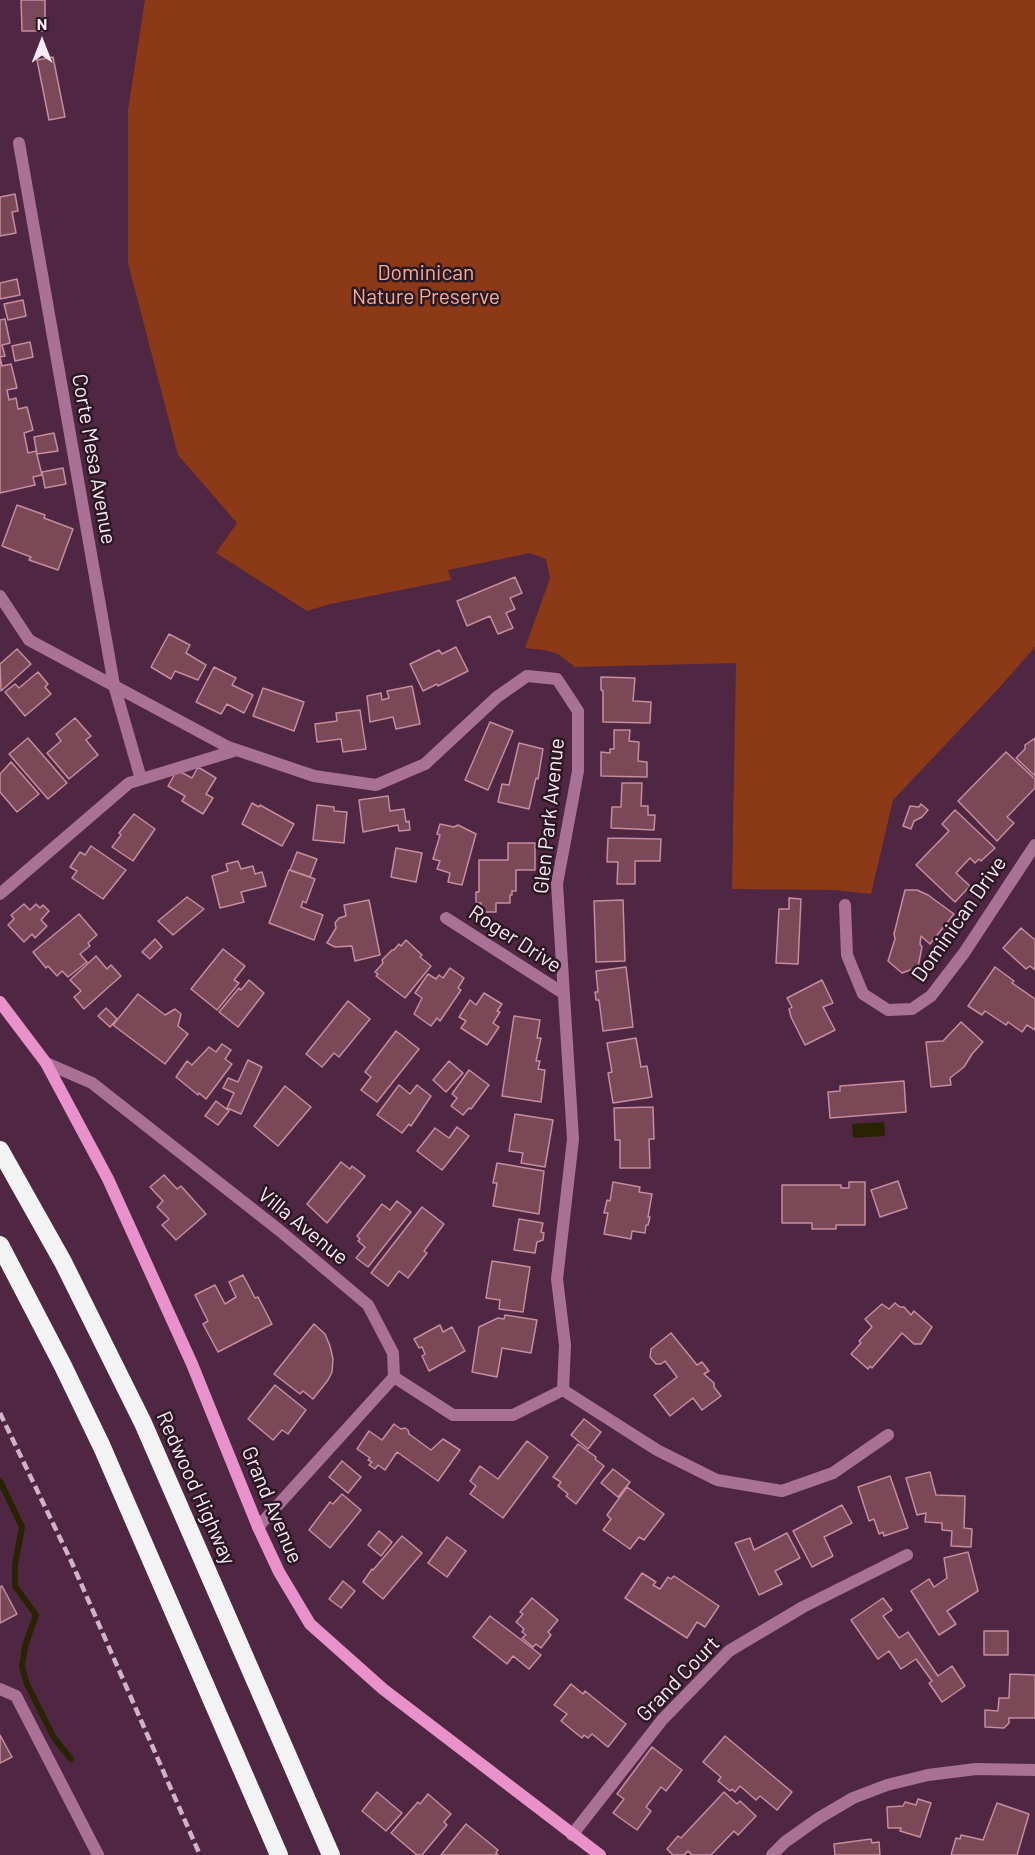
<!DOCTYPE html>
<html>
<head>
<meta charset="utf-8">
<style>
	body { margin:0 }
	#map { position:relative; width:1035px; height:1855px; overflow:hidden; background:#4f2742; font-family:Barlow,sans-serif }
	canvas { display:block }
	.north { position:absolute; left:12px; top:12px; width:60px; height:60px; -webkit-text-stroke:4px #2a1824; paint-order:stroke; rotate:0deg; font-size:16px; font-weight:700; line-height:24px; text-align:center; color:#fde8f5 }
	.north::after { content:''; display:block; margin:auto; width:21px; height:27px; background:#fde8f5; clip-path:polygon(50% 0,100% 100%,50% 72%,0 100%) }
</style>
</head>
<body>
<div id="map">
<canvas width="1035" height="1855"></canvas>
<div class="north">N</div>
</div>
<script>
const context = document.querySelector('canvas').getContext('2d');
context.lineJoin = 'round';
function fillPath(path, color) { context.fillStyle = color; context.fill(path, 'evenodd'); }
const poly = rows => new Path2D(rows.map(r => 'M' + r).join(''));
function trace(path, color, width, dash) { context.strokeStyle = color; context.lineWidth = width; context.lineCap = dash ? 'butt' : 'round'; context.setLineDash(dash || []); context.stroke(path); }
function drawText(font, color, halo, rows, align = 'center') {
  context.font = font + ' Barlow,sans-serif'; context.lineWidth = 5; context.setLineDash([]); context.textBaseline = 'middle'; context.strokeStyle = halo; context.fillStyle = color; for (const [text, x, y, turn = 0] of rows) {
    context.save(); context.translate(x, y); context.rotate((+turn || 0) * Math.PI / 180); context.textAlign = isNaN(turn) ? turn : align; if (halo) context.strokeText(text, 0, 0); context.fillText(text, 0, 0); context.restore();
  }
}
const green = poly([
	[145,0,1035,0,1035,647,999,688,893,800,871,894,835,890,732,889,736,663,575,667,558,654,544,650,525,648,550,578,546,559,530,553,448,570,451,580,330,604,307,611,216,553,237,523,178,455,128,263,128,110]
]);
const water = poly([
	[884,1122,885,1136,853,1138,852,1124]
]);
const stream = poly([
	[0,1481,22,1527,15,1565,15,1586,36,1615,25,1646,22,1667,27,1684,54,1738,71,1759]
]);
const building = poly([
	[21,0,45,0,45,31,22,31,21,0],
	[53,57,65,117,49,120,37,60,53,57],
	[15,194,18,211,12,212,16,233,0,236,0,197,15,194],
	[17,279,20,295,0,299,0,283,17,279],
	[23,300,26,316,8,320,4,304,23,300],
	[5,319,10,343,2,345,5,356,0,357,2,366,11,364,17,388,7,390,9,400,16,398,18,409,27,407,33,430,24,433,28,453,36,451,42,475,33,477,35,485,0,493,0,320,5,319],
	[30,342,33,357,15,361,12,346,30,342],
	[54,433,58,451,37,454,34,437,54,433],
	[63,468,66,484,45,488,42,472,63,468],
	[17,505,45,515,44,518,73,529,58,570,29,560,31,557,2,546,17,505],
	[515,577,522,593,510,598,515,609,506,613,513,628,498,634,490,616,467,626,457,601,515,577],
	[169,634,190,645,186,653,206,665,198,680,175,671,171,679,151,667,169,634],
	[456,647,468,671,438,686,437,684,423,691,410,664,439,650,442,654,456,647],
	[17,649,31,664,1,691,0,664,17,649],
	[214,667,236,678,232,685,253,695,244,713,227,704,221,714,196,702,214,667],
	[38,672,48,684,45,687,51,694,25,716,5,692,15,684,19,688,38,672],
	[601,677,635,678,633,701,651,702,650,723,603,722,603,691,601,690,601,677],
	[412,686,420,724,396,729,393,717,370,722,367,696,381,693,382,700,389,698,387,691,412,686],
	[263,688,304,702,294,731,253,716,263,688],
	[360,710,366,749,343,752,341,739,317,742,315,724,337,721,336,713,360,710],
	[75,718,91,736,86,740,98,755,69,779,47,753,61,741,56,734,75,718],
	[490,722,513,731,488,790,465,780,490,722],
	[614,730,630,730,629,741,639,742,638,761,647,762,647,777,601,776,601,752,610,753,610,749,614,749,614,730],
	[28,738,67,783,48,799,9,754,28,738],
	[1035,738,1035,776,1016,758,1025,749,1025,745,1035,738],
	[519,743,543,749,538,779,536,778,529,809,498,802,502,784,509,785,519,743],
	[1006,752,1035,779,1035,788,1007,817,1014,823,997,841,958,801,1006,752],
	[11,762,39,794,17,812,0,792,0,774,11,762],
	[198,767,216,778,206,794,213,798,203,814,182,801,185,796,168,786,177,770,192,778,198,767],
	[622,783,642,783,641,806,648,806,648,815,655,815,654,830,611,828,612,807,621,807,622,783],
	[388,796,390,811,404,809,406,822,409,821,410,830,399,831,398,825,363,832,359,800,388,796],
	[252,803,259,807,260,805,294,824,282,846,242,824,252,803],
	[921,804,928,810,922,817,914,821,911,829,903,826,910,806,919,807,921,804],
	[317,805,334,807,334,811,347,812,344,843,313,840,317,805],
	[955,810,995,848,981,861,979,859,975,863,970,858,956,873,970,886,955,902,916,865,949,831,942,824,955,810],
	[134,814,155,829,133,861,112,847,121,835,119,833,134,814],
	[440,824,454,827,458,825,476,834,462,885,448,882,450,873,437,869,440,861,433,859,440,835,437,834,440,824],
	[608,838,661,839,660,861,635,861,635,884,617,884,618,862,607,862,608,838],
	[508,843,535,843,535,870,516,870,516,891,512,891,512,895,510,895,510,903,496,903,496,912,481,912,481,903,476,903,476,892,479,892,479,860,508,860,508,843],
	[91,846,126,870,103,899,72,878,77,871,70,867,80,852,85,855,91,846],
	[396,848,422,853,416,882,391,877,396,848],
	[297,852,317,859,310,877,290,870,297,852],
	[238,861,241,869,253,866,255,874,262,872,266,886,241,892,244,902,220,908,212,876,228,871,226,864,238,861],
	[289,870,315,879,306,903,303,901,301,907,323,915,314,940,269,923,289,870],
	[905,890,917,890,928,895,954,914,930,944,921,936,920,944,922,947,918,967,902,973,888,961,895,939,894,934,905,890],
	[187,897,204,909,173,935,158,921,187,897],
	[789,898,801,899,798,964,776,963,779,909,789,909,789,898],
	[369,900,380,955,355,961,352,946,335,947,327,943,336,928,335,923,339,918,346,916,344,905,369,900],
	[623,900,625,961,596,962,594,901,623,900],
	[24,904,30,910,36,904,40,908,43,905,49,911,41,920,47,926,35,938,32,934,24,942,8,925,14,919,11,915,24,904],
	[79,914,97,935,88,943,90,946,80,954,87,962,68,977,62,971,57,976,48,966,46,968,33,952,79,914],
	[1021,928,1035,940,1035,970,1030,966,1026,969,1003,948,1021,928],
	[155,939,162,947,150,959,142,952,155,939],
	[406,940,422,955,420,957,431,966,405,998,376,976,378,974,375,972,383,963,382,960,392,950,394,950,399,944,401,946,406,940],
	[223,949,245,966,234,980,239,983,217,1010,191,989,223,949],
	[96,956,107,969,111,965,121,976,84,1009,74,997,81,991,70,980,96,956],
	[626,967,633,1027,603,1031,599,1000,596,1000,595,992,598,992,596,971,626,967],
	[995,967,1014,981,1012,983,1035,999,1035,1030,1027,1025,1022,1032,1008,1022,1006,1025,985,1011,982,1015,968,1006,995,967],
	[450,968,464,978,458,988,461,990,440,1021,437,1018,431,1026,414,1014,422,998,415,993,428,974,436,979,439,975,443,978,450,968],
	[249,980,264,993,238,1027,219,1012,239,988,241,990,249,980],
	[822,980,833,1003,823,1007,835,1030,805,1045,791,1017,789,1009,792,1007,787,998,822,980],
	[484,993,502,1004,497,1011,500,1012,493,1023,499,1027,487,1045,461,1028,466,1021,459,1017,470,1000,476,1005,484,993],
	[138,994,165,1015,175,1009,181,1014,178,1026,188,1034,165,1064,113,1025,138,994],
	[348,1001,370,1019,339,1057,334,1053,322,1067,306,1054,348,1001],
	[106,1008,117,1019,110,1027,98,1016,106,1008],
	[514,1016,540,1020,537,1038,541,1038,536,1061,540,1061,538,1069,545,1070,541,1102,502,1096,514,1016],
	[961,1022,983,1042,972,1054,964,1067,950,1078,951,1085,931,1087,926,1042,943,1041,961,1022],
	[396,1031,419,1049,377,1102,361,1090,371,1077,365,1072,396,1031],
	[636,1038,641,1067,647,1066,652,1097,613,1103,608,1073,612,1072,607,1043,636,1038],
	[222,1044,231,1050,225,1059,232,1064,206,1099,199,1093,198,1095,176,1077,187,1061,192,1065,209,1047,216,1052,222,1044],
	[248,1060,262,1067,241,1114,227,1108,234,1093,223,1088,228,1078,238,1082,248,1060],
	[449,1061,463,1073,446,1092,433,1080,449,1061],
	[469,1070,489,1085,471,1109,469,1108,463,1115,451,1106,457,1098,452,1094,469,1070],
	[904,1081,906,1112,830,1118,828,1092,840,1091,840,1086,904,1081],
	[399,1085,410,1094,417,1085,431,1096,411,1126,409,1124,402,1133,377,1115,399,1085],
	[285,1086,311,1107,278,1146,254,1126,285,1086],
	[216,1101,229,1111,218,1125,205,1116,216,1101],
	[653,1107,654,1139,649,1139,650,1168,620,1168,620,1140,615,1140,614,1108,653,1107],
	[515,1114,553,1120,545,1167,521,1163,523,1153,509,1151,515,1114],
	[457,1127,469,1136,442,1170,417,1151,435,1128,449,1138,457,1127],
	[341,1162,350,1169,352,1166,365,1176,327,1223,307,1204,341,1162],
	[497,1163,544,1171,539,1214,493,1206,497,1183,493,1183,497,1163],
	[164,1175,177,1189,181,1186,206,1214,176,1240,162,1225,169,1219,157,1207,163,1201,150,1187,164,1175],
	[898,1181,907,1208,880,1217,871,1190,898,1181],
	[613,1182,640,1187,639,1192,652,1194,648,1217,650,1217,648,1225,646,1225,645,1233,632,1231,631,1239,604,1234,608,1213,604,1213,607,1200,610,1201,613,1182],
	[849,1182,865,1182,865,1225,836,1225,836,1229,812,1229,812,1223,782,1223,782,1185,841,1185,841,1188,849,1188,849,1182],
	[397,1201,411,1212,368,1267,356,1258,365,1247,358,1241,360,1239,357,1236,382,1204,390,1210,397,1201],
	[422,1207,444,1224,424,1251,427,1253,408,1278,399,1271,388,1286,371,1273,422,1207],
	[519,1219,543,1223,541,1232,544,1233,543,1240,537,1242,535,1253,514,1250,519,1219],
	[492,1261,530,1267,523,1312,499,1309,500,1300,486,1298,492,1261],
	[243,1275,255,1298,258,1297,272,1324,218,1352,203,1324,208,1321,195,1295,215,1285,225,1304,236,1297,229,1282,243,1275],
	[895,1303,900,1307,904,1307,911,1315,914,1311,932,1327,921,1344,914,1344,902,1333,872,1368,870,1366,868,1369,851,1354,861,1343,859,1341,872,1327,865,1319,882,1304,889,1309,895,1303],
	[505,1315,537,1320,531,1353,502,1348,497,1377,472,1372,479,1327,498,1318,504,1319,505,1315],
	[314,1324,325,1334,330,1346,333,1359,332,1372,328,1380,313,1399,303,1391,300,1394,274,1374,314,1324],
	[440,1325,443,1332,452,1327,465,1351,429,1371,422,1356,425,1354,422,1347,419,1348,414,1339,440,1325],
	[671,1333,697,1365,702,1362,709,1371,704,1374,714,1383,714,1387,721,1396,702,1410,693,1398,670,1416,654,1395,677,1377,665,1361,661,1364,656,1364,650,1357,651,1349,671,1333],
	[275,1385,306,1410,288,1434,282,1430,273,1440,248,1419,275,1385],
	[584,1419,601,1432,588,1449,571,1435,584,1419],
	[394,1424,401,1429,405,1428,408,1430,409,1434,431,1450,443,1439,460,1450,438,1481,397,1452,385,1470,378,1465,375,1469,369,1465,372,1462,368,1460,370,1458,357,1449,369,1431,382,1440,394,1424],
	[527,1441,548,1457,503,1518,470,1494,476,1486,470,1481,480,1466,498,1479,527,1441],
	[578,1444,596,1457,595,1459,604,1466,576,1504,566,1496,568,1494,558,1486,561,1482,553,1477,578,1444],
	[342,1461,361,1477,348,1493,329,1477,342,1461],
	[613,1469,630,1482,618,1497,601,1483,613,1469],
	[930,1472,936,1495,965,1496,964,1528,972,1529,971,1547,951,1546,952,1531,942,1530,942,1523,925,1522,926,1513,917,1515,906,1478,930,1472],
	[890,1476,908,1528,884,1536,883,1532,879,1534,874,1519,869,1521,858,1487,890,1476],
	[627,1487,664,1514,644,1540,639,1537,630,1549,603,1530,611,1519,607,1515,627,1487],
	[342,1494,361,1510,330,1548,309,1530,330,1502,333,1504,342,1494],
	[842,1505,852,1523,824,1537,833,1556,812,1567,793,1531,842,1505],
	[379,1531,392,1542,381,1556,368,1545,379,1531],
	[787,1533,800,1558,775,1571,782,1584,759,1595,735,1543,750,1538,754,1550,787,1533],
	[402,1536,422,1553,383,1599,363,1582,372,1569,373,1570,402,1536],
	[447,1537,466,1551,447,1577,428,1563,447,1537],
	[968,1552,978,1591,947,1611,956,1624,939,1635,911,1591,929,1579,934,1587,947,1578,944,1558,968,1552],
	[642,1573,656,1582,653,1585,660,1589,668,1577,671,1579,674,1576,719,1606,705,1627,697,1622,687,1638,625,1598,642,1573],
	[343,1581,355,1591,341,1608,329,1599,343,1581],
	[2,1586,17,1614,0,1623,0,1587,2,1586],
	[532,1598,558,1620,548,1632,551,1635,541,1648,536,1644,533,1647,522,1638,526,1635,522,1632,524,1629,516,1622,523,1614,520,1612,532,1598],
	[883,1598,892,1610,883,1616,899,1638,908,1632,938,1676,952,1666,965,1686,942,1702,929,1683,932,1681,916,1659,901,1669,889,1651,878,1659,851,1620,883,1598],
	[490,1616,541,1655,529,1669,513,1656,507,1664,473,1637,490,1616],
	[984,1631,1008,1631,1008,1655,984,1655,984,1631],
	[1010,1674,1035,1675,1035,1718,1009,1718,1009,1723,1004,1728,985,1727,985,1710,998,1711,999,1698,1009,1698,1010,1674],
	[571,1684,583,1694,585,1691,626,1724,608,1747,592,1734,588,1738,584,1735,582,1738,561,1721,567,1714,554,1705,571,1684],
	[0,1735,12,1757,0,1763,0,1735],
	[725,1736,792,1792,777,1810,760,1796,756,1800,740,1786,735,1792,732,1789,730,1791,718,1781,721,1777,703,1762,725,1736],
	[652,1747,682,1770,666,1791,661,1787,646,1807,651,1811,637,1830,613,1813,624,1799,617,1794,652,1747],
	[377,1792,402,1813,386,1831,362,1811,377,1792],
	[724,1792,737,1804,740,1801,756,1816,738,1835,734,1831,711,1855,692,1855,688,1851,684,1855,673,1855,667,1849,678,1836,681,1838,724,1792],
	[428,1794,451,1814,444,1822,447,1825,422,1855,417,1855,391,1833,418,1802,420,1804,428,1794],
	[918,1799,931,1803,920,1837,900,1831,901,1828,888,1828,887,1807,903,1806,905,1802,916,1805,918,1799],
	[997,1803,1029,1814,1017,1855,951,1855,956,1838,960,1839,961,1835,983,1840,997,1803],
	[466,1824,498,1850,496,1853,498,1855,441,1855,466,1824],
	[871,1839,872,1843,879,1842,880,1855,835,1855,834,1844,871,1839]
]);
const street = poly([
	[19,143,114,685,141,779],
	[0,596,29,640,228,747,314,776,376,785,425,764,497,697,527,676,557,679,578,711,578,771,557,884,573,1139,557,1279,565,1345,563,1390],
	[0,894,129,783,237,750],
	[845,905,847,955,863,994,888,1010,912,1009,931,996,964,953,1035,845],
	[446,918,563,993],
	[46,1063,92,1083,279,1230,368,1305,393,1353,394,1377,258,1527],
	[394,1377,453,1415,513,1415,563,1390],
	[563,1390,657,1450,717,1480,782,1491,833,1473,888,1435],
	[0,1689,16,1696,98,1855],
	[572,1835,662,1720,729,1651,803,1607,907,1555],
	[772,1855,785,1842,819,1818,853,1798,887,1785,928,1775,976,1769,1035,1770]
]);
const secondary = poly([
	[0,1002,46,1063,108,1179,192,1364,258,1527,279,1572,310,1624,383,1689,600,1855]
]);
const highway = poly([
	[0,1150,63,1262,143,1423,331,1855],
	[0,1245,63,1366,102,1447,279,1855]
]);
const rail = poly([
	[0,1413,72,1563,200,1855]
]);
const parkNames = [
	["Dominican",426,273],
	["Nature Preserve",426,297]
];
const streetNames = [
	["Corte Mesa Avenue",94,459,80],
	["Glen Park Avenue",549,816,-84],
	["Dominican Drive",959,919,-55],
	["Roger Drive",515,939,33],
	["Villa Avenue",303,1226,39],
	["Redwood Highway",196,1488,66],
	["Grand Avenue",272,1505,67],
	["Grand Court",678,1679,-46]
];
fillPath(green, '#8c3918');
fillPath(water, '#282302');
trace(stream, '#282302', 6);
fillPath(building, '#7b4858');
trace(building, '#c58d9d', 1.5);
trace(street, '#a97295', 12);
trace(secondary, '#e891ca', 12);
trace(highway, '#f3f3f3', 18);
trace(rail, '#ceb4c5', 4.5, [9, 4.5]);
drawText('21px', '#f7ae93', '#2a1824', parkNames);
drawText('21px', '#fde8f5', '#2a1824', streetNames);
</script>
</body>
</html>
